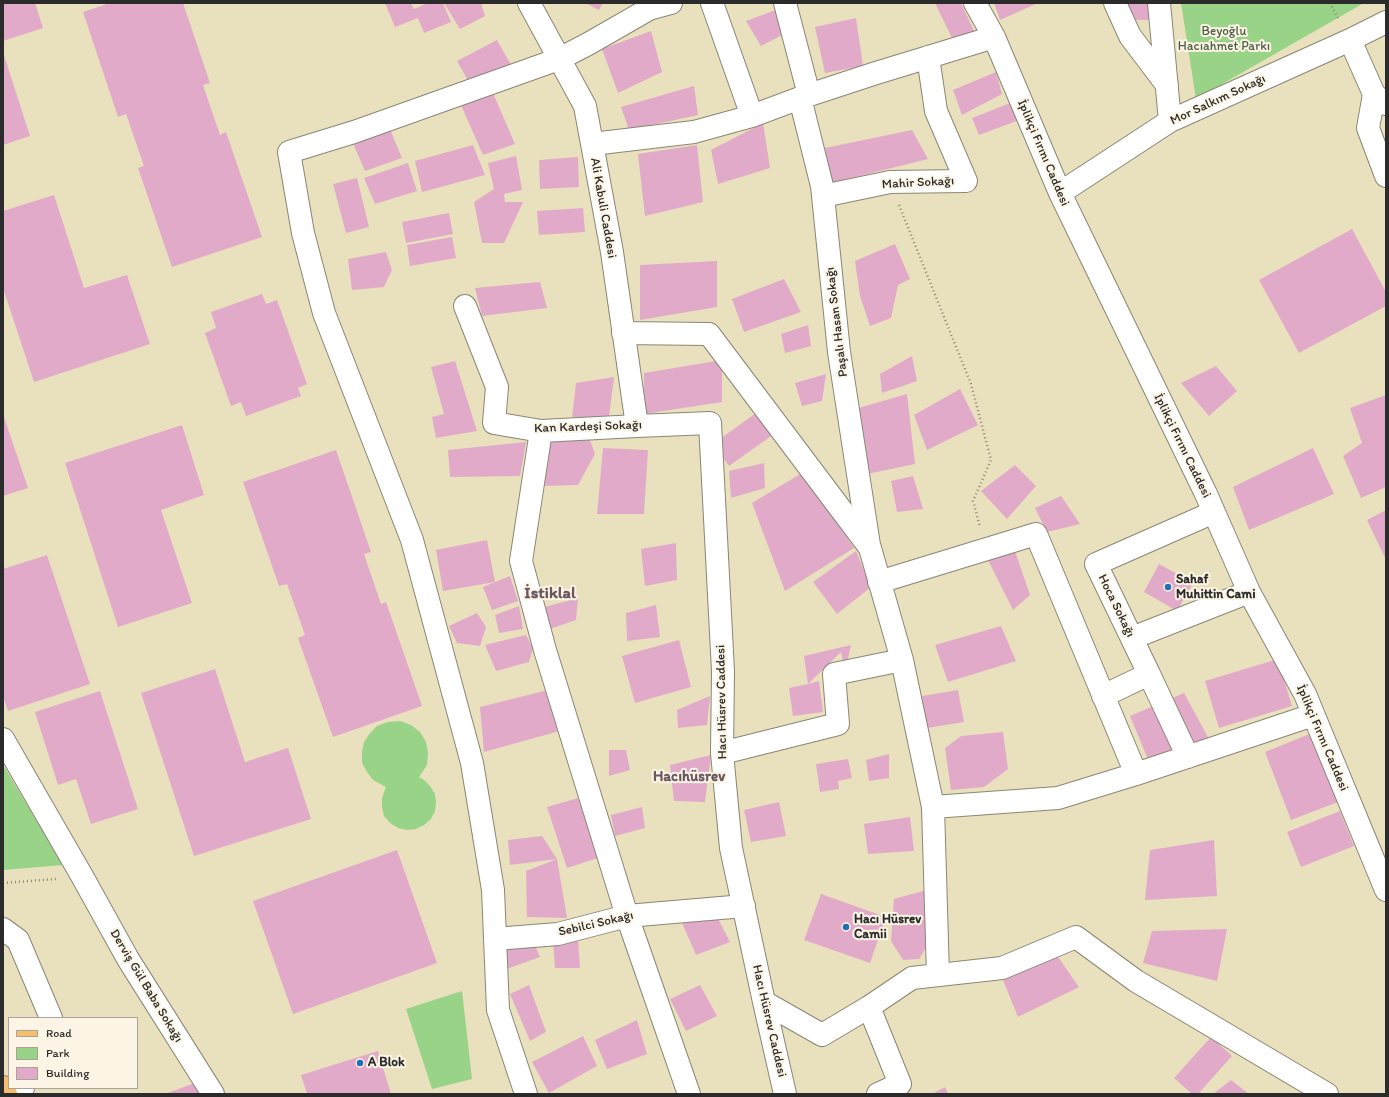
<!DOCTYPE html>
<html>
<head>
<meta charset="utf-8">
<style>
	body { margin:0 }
	#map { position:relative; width:1389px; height:1097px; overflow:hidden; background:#e9e1be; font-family:Itim,sans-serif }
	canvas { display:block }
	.frame { position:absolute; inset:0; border:4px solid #2b2b2b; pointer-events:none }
	.legend { position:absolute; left:8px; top:1017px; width:130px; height:72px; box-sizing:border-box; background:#fcf5e5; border:1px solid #a8a49b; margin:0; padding:5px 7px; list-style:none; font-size:12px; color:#2b2b2b }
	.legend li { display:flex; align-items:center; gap:8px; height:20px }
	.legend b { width:20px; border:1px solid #a8a49b }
</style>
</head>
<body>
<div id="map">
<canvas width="1389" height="1097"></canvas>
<div class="frame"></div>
<ul class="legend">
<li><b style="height:5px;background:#f9be6d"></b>Road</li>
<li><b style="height:11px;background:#98d387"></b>Park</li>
<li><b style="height:11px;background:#e2aac9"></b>Building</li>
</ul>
</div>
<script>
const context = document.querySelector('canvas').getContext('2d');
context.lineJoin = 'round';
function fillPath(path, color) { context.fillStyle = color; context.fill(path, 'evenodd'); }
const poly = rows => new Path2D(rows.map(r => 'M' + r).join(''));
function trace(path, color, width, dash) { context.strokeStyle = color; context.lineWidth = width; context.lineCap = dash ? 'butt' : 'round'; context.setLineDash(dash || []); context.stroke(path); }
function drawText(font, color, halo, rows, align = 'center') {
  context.font = font + ' Itim,sans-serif'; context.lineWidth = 4; context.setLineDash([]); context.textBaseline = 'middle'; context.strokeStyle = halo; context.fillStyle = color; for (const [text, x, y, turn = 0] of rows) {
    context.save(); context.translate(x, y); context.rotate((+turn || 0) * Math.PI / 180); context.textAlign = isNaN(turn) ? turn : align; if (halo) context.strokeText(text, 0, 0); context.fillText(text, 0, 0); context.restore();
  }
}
const green = poly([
	[1181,3,1364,3,1196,99],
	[400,721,411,725,420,732,426,742,428,753,427,765,419,777,424,780,430,786,435,794,436,802,435,811,431,819,424,825,416,829,407,830,398,828,390,823,384,816,382,807,382,798,386,787,373,780,367,772,362,763,362,752,364,742,370,733,377,726,388,722],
	[3,765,63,865,3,870],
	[462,991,472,1079,432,1089,406,1009]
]);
const building = poly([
	[3,3,35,3,43,28,3,41],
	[110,3,183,3,210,83,203,85,220,135,226,132,262,237,172,267,138,168,144,166,126,114,118,117,83,12],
	[385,3,411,3,414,9,428,3,443,3,451,22,424,33,418,18,395,27],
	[444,3,481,3,485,16,460,29],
	[585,3,603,3,599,10],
	[935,3,961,3,977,37,956,46],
	[994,3,1038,3,1000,20],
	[1125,3,1150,3,1152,20,1128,20],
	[776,10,782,35,761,46,746,21],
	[856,18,863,66,825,73,815,27],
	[651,31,662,72,618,93,602,49],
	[497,40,511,65,471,86,457,61],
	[3,52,30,136,3,145],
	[996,72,1002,94,962,115,953,90],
	[694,86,698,115,629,130,621,107],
	[493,93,515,144,483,155,461,105],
	[1013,102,1022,119,979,135,972,118],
	[763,123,770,168,718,184,711,150],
	[389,127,402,158,365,171,352,141],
	[912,130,928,159,831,183,825,148],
	[473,145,485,175,422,192,415,161],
	[697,145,703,202,645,216,638,154],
	[516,156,522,190,504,194,505,202,523,202,504,243,482,243,474,202,494,189,488,163],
	[578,157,579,187,540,189,539,160],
	[408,163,417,191,375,204,364,178],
	[357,178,369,227,346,233,333,184],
	[54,195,84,288,127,275,150,344,34,382,3,288,3,211],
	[583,208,585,232,539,235,537,211],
	[449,213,453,234,406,243,402,222],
	[1352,229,1386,292,1386,306,1299,353,1259,280],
	[452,237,456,258,410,266,407,245],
	[895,244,910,279,898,285,891,318,870,326,860,296,855,261],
	[386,252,392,270,384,287,352,290,348,259],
	[717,261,717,307,640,320,640,265],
	[784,279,801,312,744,332,732,299],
	[540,282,547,308,482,316,475,288],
	[262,294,266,304,277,300,307,384,298,388,301,396,246,416,241,402,231,406,205,333,216,328,211,312],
	[808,325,811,346,785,353,781,334],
	[912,356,917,381,882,393,880,374],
	[722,360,722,402,644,414,644,373],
	[455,361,477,431,436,438,432,417,444,414,431,367],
	[1216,366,1237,391,1209,416,1181,383],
	[826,374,822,401,802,406,795,383],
	[614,377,609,417,572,417,576,383],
	[960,389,978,425,927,450,914,415],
	[907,394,915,464,867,474,855,409],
	[1386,395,1386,487,1361,498,1343,456,1362,443,1350,408],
	[756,413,781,429,729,466,713,444],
	[3,414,28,488,3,496],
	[182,425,204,495,161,510,192,603,118,627,65,463],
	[587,432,595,454,578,485,543,486,548,441],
	[526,442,520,476,450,477,448,450],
	[603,448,648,450,644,514,597,514],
	[1313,448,1334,494,1249,530,1233,487],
	[336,450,371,552,364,554,381,604,386,602,422,706,333,737,298,638,305,635,287,584,279,586,243,482],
	[764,463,765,488,731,498,729,471],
	[1015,465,1036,486,1007,519,981,491],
	[802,473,854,548,785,591,752,503],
	[913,476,923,509,897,512,891,481],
	[1061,496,1080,524,1047,532,1035,508],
	[1386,510,1386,560,1367,520],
	[487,540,495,582,443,591,436,550],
	[676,543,677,580,645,586,641,549],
	[856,551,871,587,837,614,813,582],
	[1015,551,1030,595,1013,610,987,558],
	[47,555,90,684,8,711,3,696,3,569],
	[1159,564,1193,583,1177,611,1144,592],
	[510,576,518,601,492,610,483,587],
	[578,598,576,620,547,630,541,608],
	[656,605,660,637,627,641,626,613],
	[519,606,523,629,499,633,495,615],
	[477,613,486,627,480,646,457,643,449,626],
	[1001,626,1016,661,948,682,935,645],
	[526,635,533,648,529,662,496,671,485,645],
	[679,640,691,687,635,703,622,656],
	[851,645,845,672,841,652,808,684,819,681,823,712,793,716,789,688,808,684,804,656],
	[1278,659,1292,706,1219,728,1205,681],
	[215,669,245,762,288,748,311,819,194,856,141,693],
	[552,689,563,730,484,752,480,707],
	[958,690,964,722,927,728,922,696],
	[100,691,138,809,91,824,76,779,58,785,35,712],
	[1184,693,1209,739,1152,769,1130,716],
	[710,696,707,725,678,728,677,710],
	[1003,732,1008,769,984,787,951,790,945,748,961,736],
	[1312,733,1338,802,1291,820,1265,752],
	[609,750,626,750,630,770,609,776],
	[889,754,889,778,869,781,866,760],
	[711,755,705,802,674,801,670,765],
	[848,759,852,778,838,781,839,789,820,792,816,764],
	[578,798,601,857,567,868,547,807],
	[779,802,786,836,751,842,744,810],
	[642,807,645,828,615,836,611,815],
	[1340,811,1354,846,1301,867,1287,832],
	[910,817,914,851,868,854,864,824],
	[542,836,557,859,510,865,508,840],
	[1214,840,1217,896,1145,900,1150,850],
	[397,850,437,963,293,1014,253,901],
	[557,859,567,918,527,917,526,871],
	[930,889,931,940,919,959,903,960,891,941,894,899],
	[821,894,886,917,870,963,804,940],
	[713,909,730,942,696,955,682,923],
	[1227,929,1217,981,1143,963,1152,931],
	[531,936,540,957,501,971,495,946],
	[578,939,580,968,555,968,553,942],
	[1051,947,1079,987,1018,1017,1003,980],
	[529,985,546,1032,530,1041,510,994],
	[700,985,717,1016,686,1031,670,999],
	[637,1020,647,1054,607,1069,595,1040],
	[583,1036,597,1066,549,1093,532,1062],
	[1211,1037,1232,1056,1198,1094,1192,1094,1174,1078],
	[378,1051,391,1094,307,1094,301,1075],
	[1231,1080,1249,1094,1213,1094],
	[197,1082,203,1094,165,1094],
	[945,1087,948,1094,932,1094]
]);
const path = poly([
	[1330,3,1339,20],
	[899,205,971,384,991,460,973,501,980,527],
	[3,883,56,879]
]);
const minor = poly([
	[529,3,585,106,612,252,637,426],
	[712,3,752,116],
	[785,3,809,95],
	[975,3,994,37,1060,193,1206,494,1249,592,1305,694,1386,890],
	[1115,3,1130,36,1167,85],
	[1159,3,1170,121],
	[1350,40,1374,94,1385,104],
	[1374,94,1368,128,1386,176],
	[800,98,822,186,839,352,869,545],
	[592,144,694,132,752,116,800,98,873,74,994,37],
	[1060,193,1170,121,1350,40,1386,22],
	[823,196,890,182,966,181,936,111,928,57],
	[465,306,497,387,494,423,541,431,637,426,710,423,723,671,722,753,731,848,764,1002,785,1094],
	[623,333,709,334,870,548,902,660,933,807,938,975],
	[541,431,521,561,545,650,627,916,689,1094],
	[879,582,1036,534,1136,774],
	[1132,638,1249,592],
	[1149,674,1188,757],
	[1103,696,1149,674,1096,564,1214,512],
	[3,739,82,876,128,959,213,1094],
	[722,753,838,724,834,674,902,660],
	[933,807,1058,798,1136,774,1313,715],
	[3,929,18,940,51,1018],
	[495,939,558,934,627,916,744,906],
	[764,1002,822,1035,869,1007,912,978,1002,968,1076,937,1136,981,1327,1094],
	[869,1007,900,1084,878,1094],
	[20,1094,23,1088],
	[526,1094,498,1010,493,890,472,763,412,540,324,313,303,233,289,152,354,132,559,59,588,44,649,9,671,3]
]);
const major = poly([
	[3,1087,6,1094]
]);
const markers = [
	[1168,587,4,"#1f6fb2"],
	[846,927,4,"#1f6fb2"],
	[360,1063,4,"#1f6fb2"]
];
const parkNames = [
	["Beyoğlu",1224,32],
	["Hacıahmet Parkı",1224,47]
];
const streetNames = [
	["Mor Salkım Sokağı",1218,100,-25],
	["İplikçi Fırını Caddesi",1043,153,67],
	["Mahir Sokağı",918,183,-3],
	["Ali Kabuli Caddesi",603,208,80],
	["Paşalı Hasan Sokağı",837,322,-97],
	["Kan Kardeşi Sokağı",588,427,-2],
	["İplikçi Fırını Caddesi",1182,446,64],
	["Hoca Sokağı",1116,606,64],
	["Hacı Hüsrev Caddesi",722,702,-91],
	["İplikçi Fırını Caddesi",1322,738,67],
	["Sebilci Sokağı",596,924,-13],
	["Derviş Gül Baba Sokağı",146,986,59],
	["Hacı Hüsrev Caddesi",769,1021,77]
];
const poiNames = [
	["Sahaf",1176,580],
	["Muhittin Cami",1176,595],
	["Hacı Hüsrev",854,920],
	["Camii",854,935],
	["A Blok",368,1063]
];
const quarterNames = [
	["Hacıhüsrev",689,777]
];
const districtNames = [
	["İstiklal",550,594]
];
fillPath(green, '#98d387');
fillPath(building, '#e2aac9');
trace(minor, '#8a8674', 24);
trace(major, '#8a8674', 24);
trace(path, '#8a8674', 2.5, [1, 3]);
trace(minor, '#fff', 22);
trace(major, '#f9be6d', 22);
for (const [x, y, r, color] of markers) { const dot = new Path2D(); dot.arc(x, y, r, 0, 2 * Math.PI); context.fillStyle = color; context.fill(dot); trace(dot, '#fcf5e5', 1.5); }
drawText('13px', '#4c5d47', '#fcf5e5', parkNames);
drawText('13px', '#2b2b2b', '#fcf5e5', streetNames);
drawText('bold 13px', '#2b2b2b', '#fcf5e5', poiNames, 'left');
drawText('bold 15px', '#6b5762', '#fcf5e5', quarterNames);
drawText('bold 17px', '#6b5762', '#fcf5e5', districtNames);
</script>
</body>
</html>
